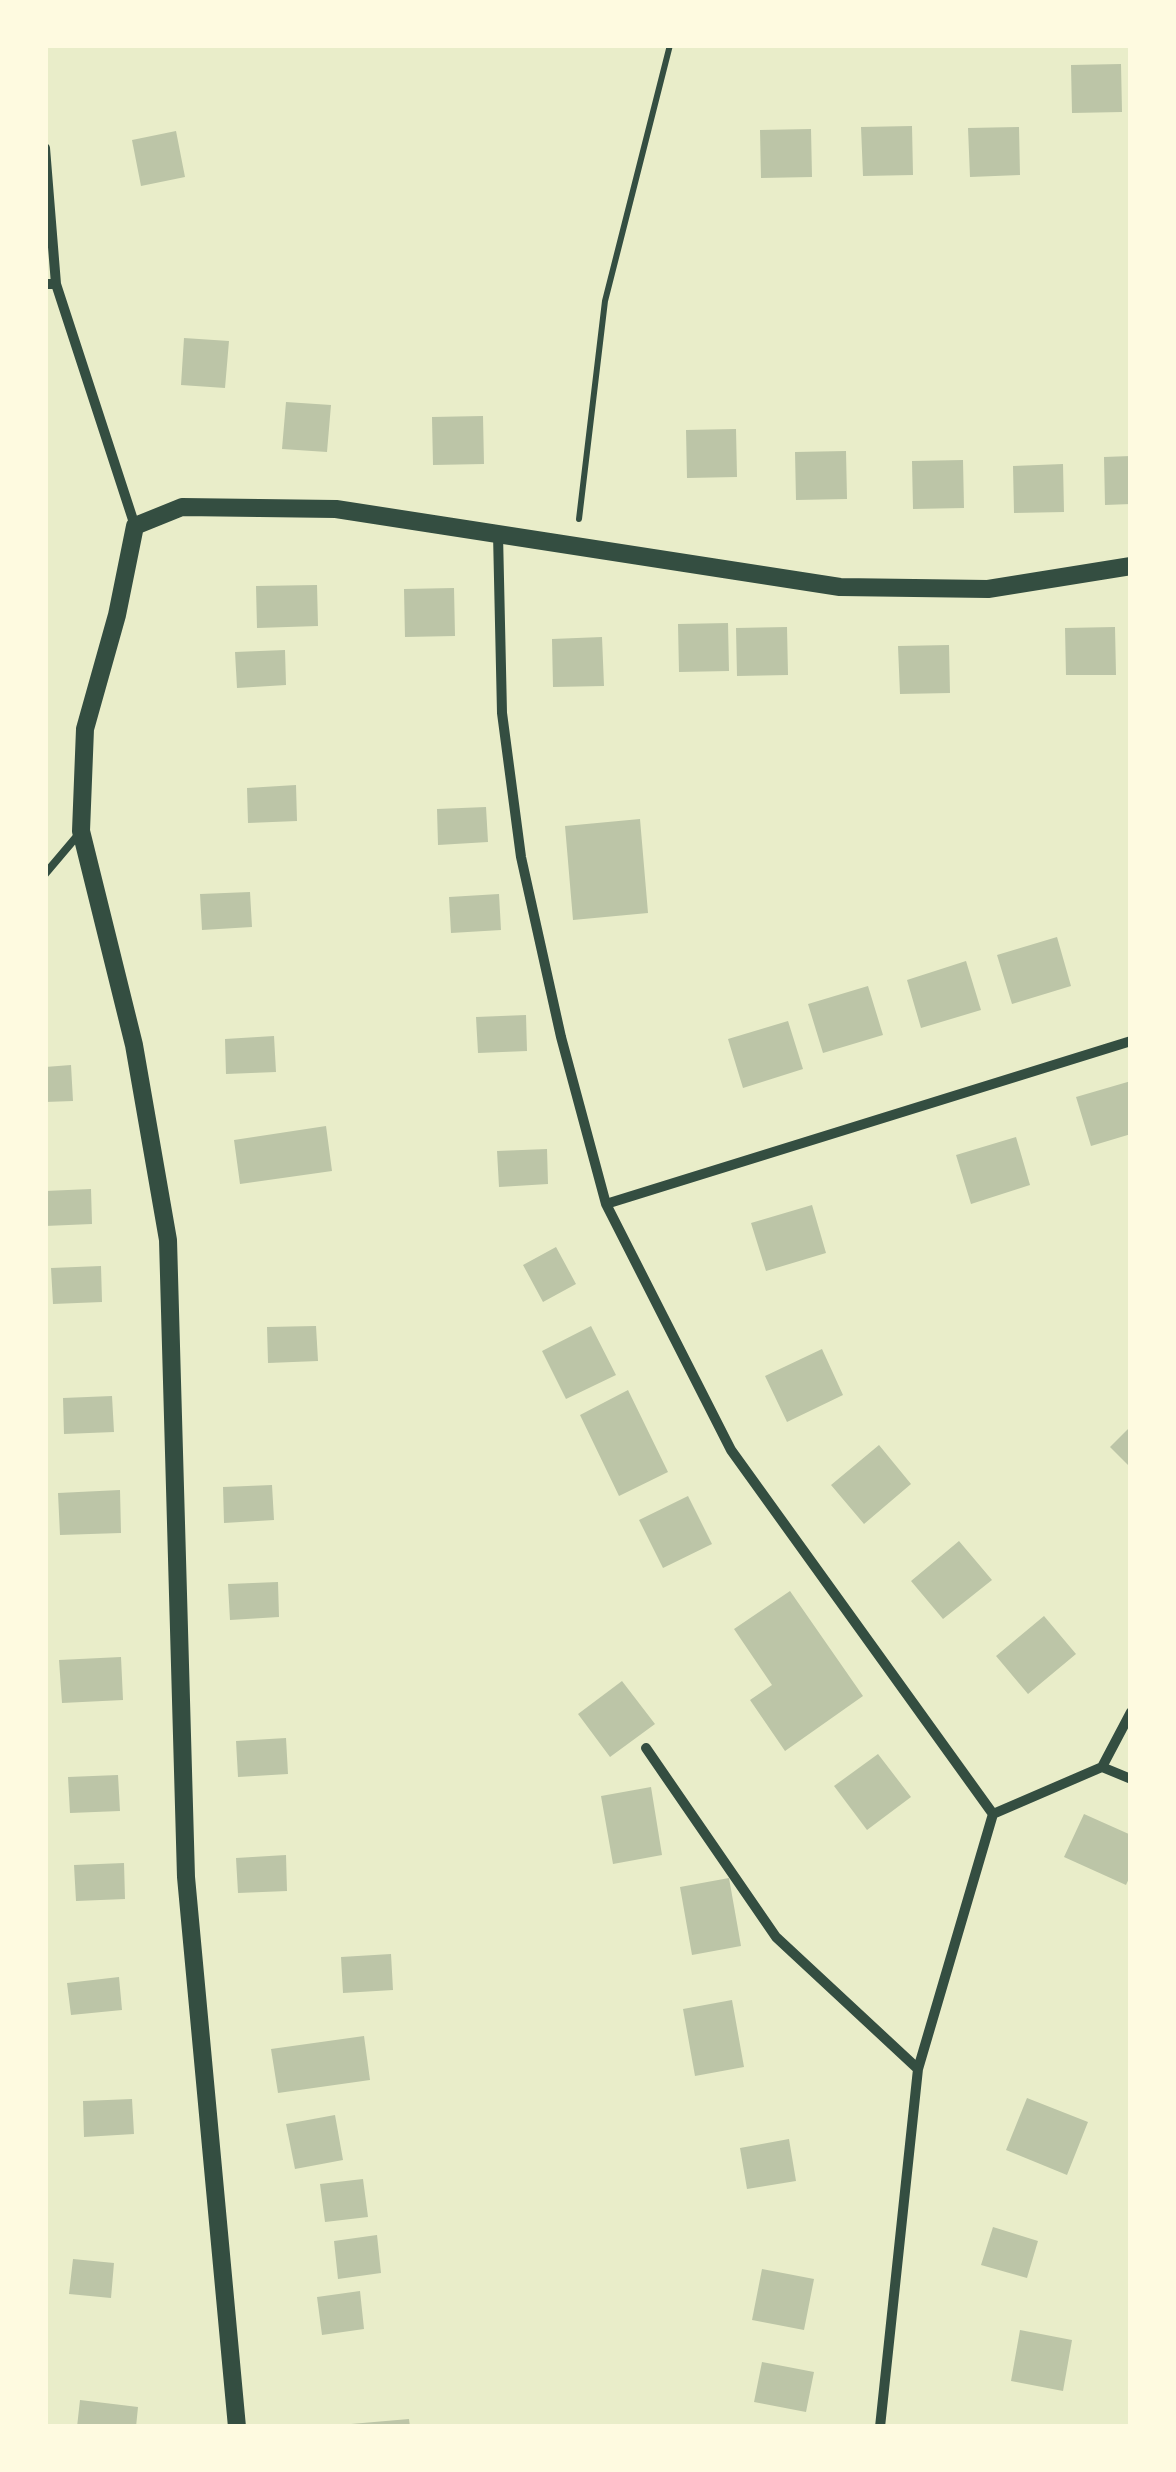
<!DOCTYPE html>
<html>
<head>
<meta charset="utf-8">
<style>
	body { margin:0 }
	#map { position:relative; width:1176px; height:2472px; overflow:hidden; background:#e9edc9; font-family:"PT Sans Narrow",sans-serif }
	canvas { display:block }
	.frame { position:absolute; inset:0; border:48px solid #fefae0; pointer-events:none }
</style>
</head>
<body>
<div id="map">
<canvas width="1176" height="2472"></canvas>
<div class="frame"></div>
</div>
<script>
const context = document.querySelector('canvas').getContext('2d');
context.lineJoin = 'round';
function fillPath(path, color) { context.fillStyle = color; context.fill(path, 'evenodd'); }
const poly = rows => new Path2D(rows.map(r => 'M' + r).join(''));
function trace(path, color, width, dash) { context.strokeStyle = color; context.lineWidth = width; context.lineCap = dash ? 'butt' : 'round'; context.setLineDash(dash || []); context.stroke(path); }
const building = poly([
	[1121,64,1122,112,1072,113,1071,65],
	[912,126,913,175,863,176,861,127],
	[1019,127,1020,175,970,177,968,128],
	[811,129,812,177,761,178,760,130],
	[176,131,185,177,141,186,132,140],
	[184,338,229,341,225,388,181,385],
	[286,402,331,405,327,452,282,449],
	[483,416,484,464,433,465,432,417],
	[736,429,737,477,687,478,686,430],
	[846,451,847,499,796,500,795,452],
	[1131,456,1131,504,1105,505,1104,457],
	[963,460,964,508,913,509,912,461],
	[1063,464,1064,512,1014,513,1013,466],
	[317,585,318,626,257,628,256,586],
	[454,588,455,636,405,637,404,589],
	[728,623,729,671,679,672,678,624],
	[787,627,788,675,737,676,736,628],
	[1115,627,1116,675,1066,675,1065,628],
	[602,637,604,686,553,687,552,639],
	[949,645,950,693,900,694,898,646],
	[285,650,286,685,237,688,235,652],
	[296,785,297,821,248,823,247,788],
	[486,807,488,842,438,845,437,809],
	[640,819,648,913,573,920,565,826],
	[250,892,252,927,202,930,200,894],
	[499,894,501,930,451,933,449,897],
	[1057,937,1071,986,1012,1004,997,955],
	[966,961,981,1010,921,1028,907,980],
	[868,986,883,1035,823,1053,808,1004],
	[526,1015,527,1051,478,1053,476,1017],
	[788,1021,803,1069,743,1088,728,1039],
	[274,1036,276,1072,226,1074,225,1039],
	[71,1065,73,1101,45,1102,45,1067],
	[1131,1081,1131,1134,1091,1146,1076,1097],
	[326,1126,332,1171,240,1184,234,1140],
	[1016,1137,1030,1185,971,1204,956,1155],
	[547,1149,548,1184,499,1187,497,1151],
	[91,1189,92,1224,45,1226,45,1191],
	[812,1205,826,1253,766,1271,751,1223],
	[556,1247,576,1284,543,1302,523,1265],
	[101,1266,102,1302,53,1304,51,1268],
	[316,1326,318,1361,268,1363,267,1327],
	[591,1326,616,1375,566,1399,542,1351],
	[822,1349,843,1395,787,1422,765,1376],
	[628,1390,668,1472,619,1496,580,1415],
	[112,1396,114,1432,64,1434,63,1398],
	[1131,1426,1131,1468,1110,1447],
	[879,1445,911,1484,864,1524,831,1485],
	[272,1485,274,1520,224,1523,223,1487],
	[120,1490,121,1533,60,1535,58,1493],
	[688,1496,712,1544,663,1568,639,1520],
	[959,1541,992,1580,943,1619,911,1581],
	[278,1582,279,1617,230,1620,228,1584],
	[790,1591,863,1696,785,1751,750,1700,772,1685,734,1629],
	[1044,1616,1076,1654,1028,1694,996,1656],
	[121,1657,123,1700,62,1703,59,1660],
	[622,1681,655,1724,610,1757,578,1714],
	[286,1738,288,1774,238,1777,236,1741],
	[878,1754,911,1797,867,1830,834,1786],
	[118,1775,120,1811,70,1813,68,1777],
	[651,1787,662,1855,613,1864,601,1796],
	[1084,1814,1131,1835,1131,1874,1126,1885,1064,1857],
	[286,1855,287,1891,238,1893,236,1858],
	[124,1863,125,1899,76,1901,74,1865],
	[729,1878,741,1946,692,1955,680,1887],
	[391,1954,393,1990,343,1993,341,1957],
	[119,1977,122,2010,71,2015,67,1983],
	[732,2000,744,2067,695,2076,683,2009],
	[364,2036,370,2080,278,2093,271,2049],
	[1027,2098,1088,2122,1067,2175,1006,2150],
	[132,2099,134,2134,84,2137,83,2101],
	[335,2115,343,2160,295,2169,286,2124],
	[789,2139,796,2181,747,2189,740,2148],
	[363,2179,368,2217,325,2222,320,2184],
	[993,2227,1038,2241,1027,2278,981,2265],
	[377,2235,381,2273,338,2279,334,2241],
	[73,2259,114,2263,111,2298,69,2294],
	[762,2269,814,2279,804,2330,752,2320],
	[360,2291,364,2329,322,2335,317,2297],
	[1020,2330,1072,2340,1063,2391,1011,2381],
	[762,2362,814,2372,806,2412,754,2402],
	[80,2400,138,2407,136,2427,77,2427],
	[409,2419,410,2427,351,2427,351,2424]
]);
const path = poly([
	[579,519,605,301,670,45]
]);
const service = poly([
	[45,874,78,835]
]);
const minor = poly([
	[45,148,56,284,45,284],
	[56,284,135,526],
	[498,534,502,713,521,857,561,1037,606,1204,731,1450,993,1814,918,2069,880,2427],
	[606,1204,1131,1041],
	[646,1748,776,1937,918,2069],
	[1102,1767,1131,1779],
	[993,1814,1102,1767,1131,1712]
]);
const tertiary = poly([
	[237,2427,186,1877,168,1240,134,1045,81,831,85,729,117,615,135,526,182,507,336,509,840,587,988,589,1131,566]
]);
fillPath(building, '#bcc5a7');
trace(path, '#344e41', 6);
trace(service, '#344e41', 8);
trace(minor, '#344e41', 10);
trace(tertiary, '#344e41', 18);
</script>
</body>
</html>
